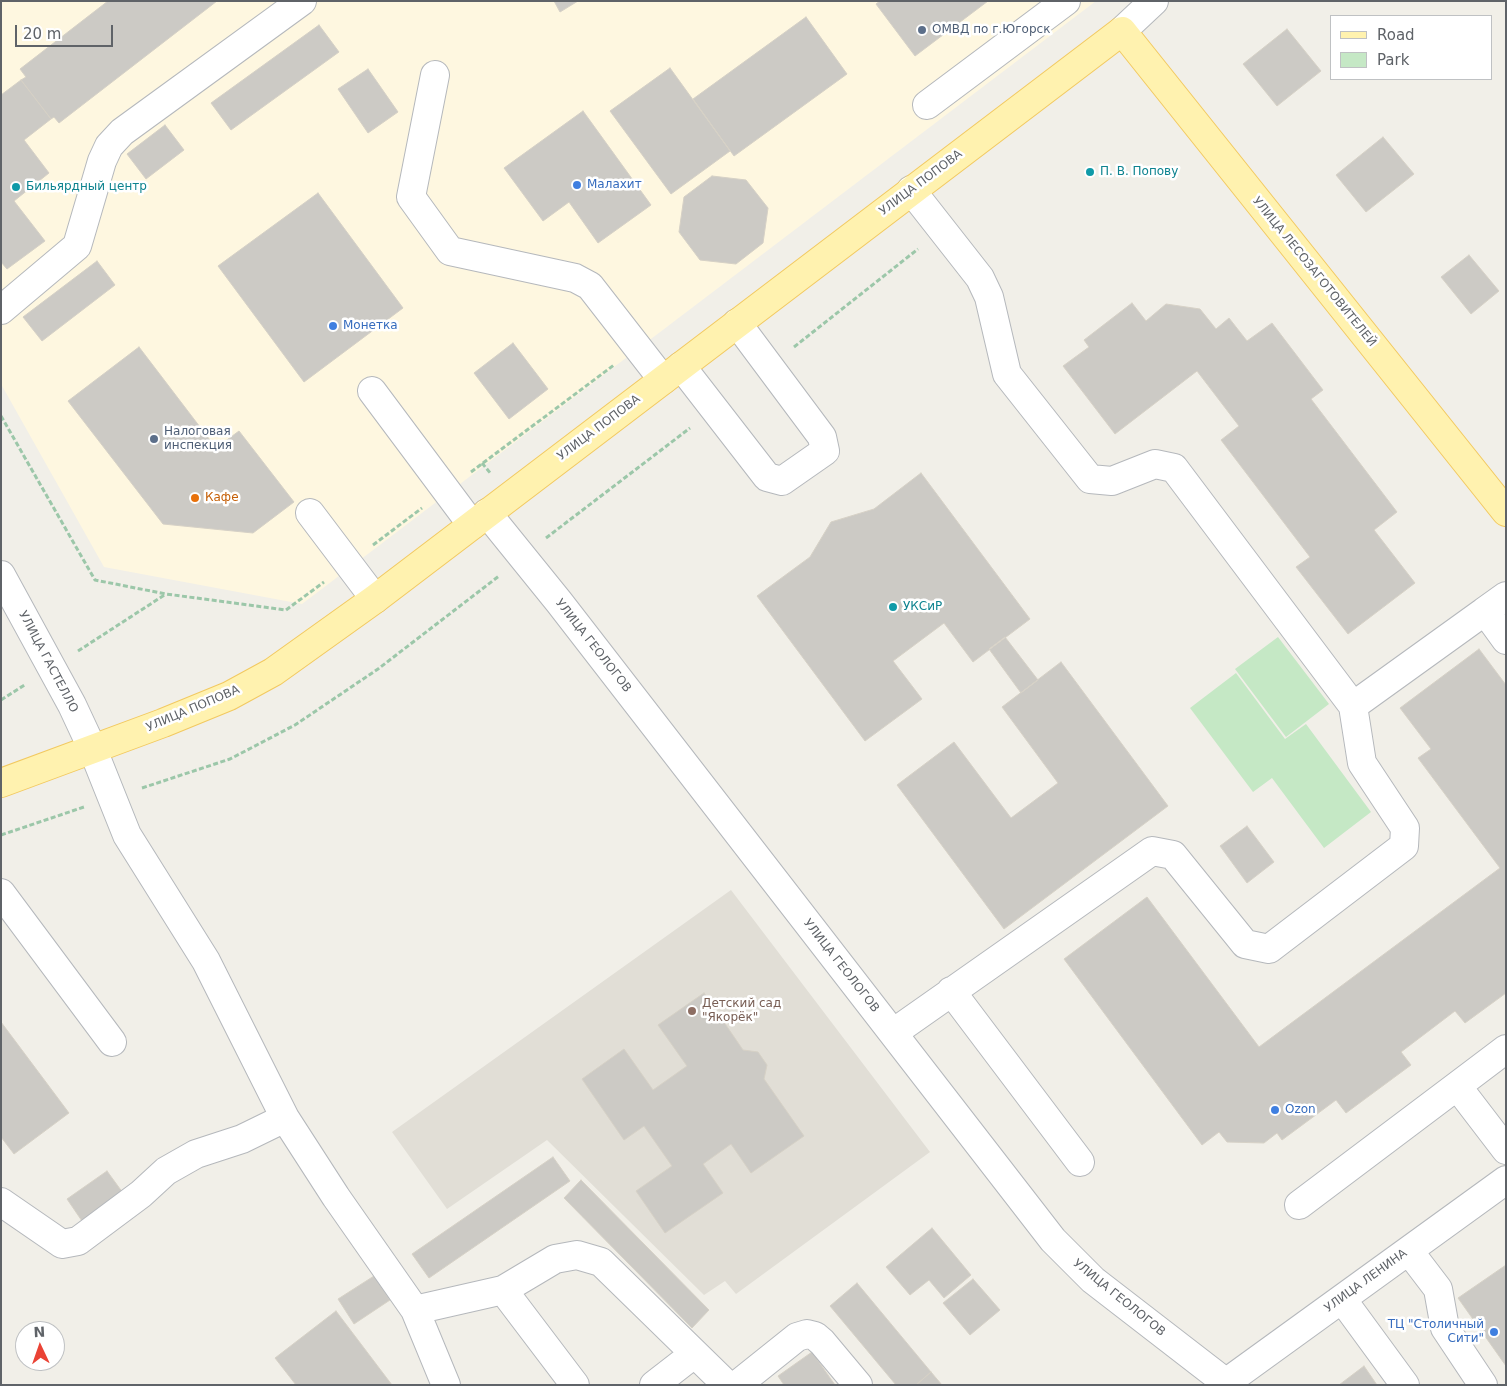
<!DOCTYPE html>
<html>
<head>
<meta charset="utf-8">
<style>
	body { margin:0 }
	#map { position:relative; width:1507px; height:1386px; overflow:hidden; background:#f1efe8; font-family:"DejaVu Sans",sans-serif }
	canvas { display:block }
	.frame { position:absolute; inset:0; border:2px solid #5f6368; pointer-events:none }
	.legend { position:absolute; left:1330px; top:15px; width:162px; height:65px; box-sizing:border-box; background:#fff; border:1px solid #bfc1c3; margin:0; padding:6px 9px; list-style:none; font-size:15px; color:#5f6368 }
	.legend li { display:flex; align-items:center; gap:10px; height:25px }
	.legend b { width:25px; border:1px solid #bfc1c3 }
	.north { position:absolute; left:15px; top:1321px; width:50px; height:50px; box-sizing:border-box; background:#fff; border:1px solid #bfc1c3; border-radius:50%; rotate:357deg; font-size:14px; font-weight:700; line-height:20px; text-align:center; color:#5f6368 }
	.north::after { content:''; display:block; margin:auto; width:18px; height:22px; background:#ea4335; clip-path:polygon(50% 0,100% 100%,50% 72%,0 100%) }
	.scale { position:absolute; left:15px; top:25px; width:98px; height:22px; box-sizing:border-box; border:2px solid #5f6368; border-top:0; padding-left:6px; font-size:15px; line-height:18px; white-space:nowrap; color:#5f6368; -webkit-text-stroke:4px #fff; paint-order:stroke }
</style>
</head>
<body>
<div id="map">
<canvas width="1507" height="1386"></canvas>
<div class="frame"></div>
<ul class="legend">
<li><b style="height:6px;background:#fff2af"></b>Road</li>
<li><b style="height:14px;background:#c5e8c5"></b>Park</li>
</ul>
<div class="north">N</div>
<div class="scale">20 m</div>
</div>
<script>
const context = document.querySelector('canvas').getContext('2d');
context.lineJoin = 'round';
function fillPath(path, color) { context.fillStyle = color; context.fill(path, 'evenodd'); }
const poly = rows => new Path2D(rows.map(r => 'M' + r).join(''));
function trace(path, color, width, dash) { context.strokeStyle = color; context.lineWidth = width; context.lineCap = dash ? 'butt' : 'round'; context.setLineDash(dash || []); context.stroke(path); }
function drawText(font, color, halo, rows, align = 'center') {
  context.font = font + ' "DejaVu Sans",sans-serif'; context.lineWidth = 5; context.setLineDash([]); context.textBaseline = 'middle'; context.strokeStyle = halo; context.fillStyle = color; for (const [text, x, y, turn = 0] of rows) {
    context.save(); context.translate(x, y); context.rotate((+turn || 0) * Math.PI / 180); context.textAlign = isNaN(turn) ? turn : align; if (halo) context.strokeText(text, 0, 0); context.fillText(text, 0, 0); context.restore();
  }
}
const commercial = poly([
	[1,1,1096,1,302,604,104,567,1,384]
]);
const education = poly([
	[731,890,930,1152,736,1294,725,1281,704,1295,547,1140,447,1209,392,1132]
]);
const green = poly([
	[1278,637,1329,704,1286,737,1235,669],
	[1236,673,1285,739,1306,724,1371,812,1324,848,1272,778,1253,792,1190,708]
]);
const building = poly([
	[108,1,217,1,59,123,54,117,51,119,21,80,26,77,20,69,108,1],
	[554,1,578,1,560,12,554,1],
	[880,1,988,1,915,56,876,4,880,1],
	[806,17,847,74,734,156,693,99,806,17],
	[319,25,339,52,231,130,211,103,319,25],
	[1287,29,1321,71,1277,106,1243,64,1287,29],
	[670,68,730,151,671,194,610,111,670,68],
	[368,69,398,112,368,133,338,89,368,69],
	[21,80,51,119,24,140,49,173,14,201,45,241,7,269,1,262,1,95,21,80],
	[583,111,651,205,598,243,569,202,543,221,504,168,583,111],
	[165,125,184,150,146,179,127,154,165,125],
	[1383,137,1414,174,1366,212,1336,175,1383,137],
	[712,176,746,180,768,208,763,243,736,264,700,260,679,232,684,197,712,176],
	[318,193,403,308,304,382,218,266,318,193],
	[1469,255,1499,291,1471,314,1441,277,1469,255],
	[97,261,115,285,42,341,23,317,97,261],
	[1132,303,1146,321,1166,304,1200,309,1216,329,1229,318,1247,341,1272,323,1323,390,1311,399,1397,512,1374,530,1415,583,1348,634,1296,567,1310,557,1221,440,1239,426,1197,371,1115,434,1063,366,1089,347,1084,340,1132,303],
	[513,343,548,389,509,419,474,373,513,343],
	[139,347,216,448,239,431,294,502,253,533,163,524,68,401,139,347],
	[921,473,1030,619,973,662,944,623,893,661,922,699,865,741,757,596,810,557,831,522,874,509,921,473],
	[1005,637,1038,680,1021,693,989,649,1005,637],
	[1479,649,1506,685,1506,993,1465,1023,1455,1011,1401,1052,1411,1065,1346,1113,1336,1100,1282,1140,1277,1133,1264,1143,1227,1142,1219,1132,1202,1145,1064,959,1147,897,1259,1047,1500,868,1418,758,1431,749,1400,708,1479,649],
	[1061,662,1168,806,1004,929,897,785,954,742,1011,818,1058,783,1002,707,1061,662],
	[1247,826,1274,862,1247,883,1220,846,1247,826],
	[704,993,743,1050,758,1052,767,1065,764,1079,804,1136,751,1173,731,1144,703,1164,723,1193,665,1233,636,1191,672,1166,644,1126,624,1140,582,1079,624,1049,653,1090,687,1066,658,1025,704,993],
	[1,1022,69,1113,14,1154,1,1137,1,1022],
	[553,1157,570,1181,429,1278,412,1254,553,1157],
	[107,1171,123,1193,82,1221,67,1199,107,1171],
	[581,1180,709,1310,692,1328,564,1198,581,1180],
	[932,1228,971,1275,944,1298,929,1280,910,1295,886,1267,932,1228],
	[1506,1265,1506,1366,1458,1298,1506,1265],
	[374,1276,390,1300,354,1324,338,1299,374,1276],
	[973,1279,1000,1310,970,1335,943,1303,973,1279],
	[857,1283,931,1372,916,1385,896,1385,830,1306,857,1283],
	[336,1311,392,1385,296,1385,275,1358,336,1311],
	[812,1352,835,1385,784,1385,778,1376,812,1352],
	[1364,1366,1377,1385,1339,1385,1364,1366],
	[931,1372,942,1385,916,1385,931,1372]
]);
const path = poly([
	[794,347,918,249],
	[1,416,95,580,166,594,286,610,324,582],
	[482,463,491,474],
	[471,472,614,365],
	[546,538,690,428],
	[373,545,422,508],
	[78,651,166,594],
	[1,700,26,684],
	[142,788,230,759,295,725,378,669,499,576],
	[1,835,84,807]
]);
const minor = poly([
	[1122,31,1154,1],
	[435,75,411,197,450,251,575,278,590,286,663,380],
	[927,105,1066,1],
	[911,190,980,278,989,297,1007,374,1090,479,1112,481,1155,464,1174,468,1353,706],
	[1,310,77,246,102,161,109,146,122,132,302,1],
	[681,366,767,477,782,481,825,451,822,437,737,323],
	[372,391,472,525],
	[310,513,375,599],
	[487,513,559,602,1053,1240,1093,1280,1229,1385],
	[1,575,72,705,93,750,127,835,206,961,285,1118,336,1197,415,1310,446,1385],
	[1506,596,1485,611,1506,640],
	[1,893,112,1042],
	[951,991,1080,1162],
	[893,1033,1152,851,1173,855,1245,944,1269,949,1404,846,1405,828,1362,763,1353,706,1485,611],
	[1506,1049,1457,1086,1506,1150],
	[1,1202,62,1244,78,1241,141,1194,166,1171,196,1154,242,1139,285,1118],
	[1299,1205,1457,1086],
	[1409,1251,1438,1289,1445,1328,1483,1385],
	[503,1290,575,1385],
	[1342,1299,1405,1385],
	[415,1310,503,1290,555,1259,577,1255,601,1262,727,1385],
	[1227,1382,1506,1180],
	[654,1385,694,1354],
	[737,1385,797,1337,807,1334,815,1336,822,1342,858,1385]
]);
const major = poly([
	[1,783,163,723,229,696,273,672,375,599,1122,31,1506,512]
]);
const markers = [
	[922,30,5,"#5c6f8a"],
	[1090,172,5,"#0f9aa8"],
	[577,185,5,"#3f7fe0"],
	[16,187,5,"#0f9aa8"],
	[333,326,5,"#3f7fe0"],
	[154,439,5,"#5c6f8a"],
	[195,498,5,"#e8710a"],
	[893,607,5,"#0f9aa8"],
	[692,1011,5,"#8d6e63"],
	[1275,1110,5,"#3f7fe0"],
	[1494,1332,5,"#3f7fe0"]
];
const serviceNames = [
	["ОМВД по г.Югорск",932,30],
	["Налоговая",164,432],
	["инспекция",164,446]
];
const cultureNames = [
	["П. В. Попову",1100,172],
	["Бильярдный центр",26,187],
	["УКСиР",903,607]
];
const streetNames = [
	["УЛИЦА ПОПОВА",921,183,-37],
	["УЛИЦА ЛЕСОЗАГОТОВИТЕЛЕЙ",1314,272,51],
	["УЛИЦА ПОПОВА",599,428,-37],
	["УЛИЦА ГЕОЛОГОВ",593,646,52],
	["УЛИЦА ГАСТЕЛЛО",48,662,62],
	["УЛИЦА ПОПОВА",193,709,-23],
	["УЛИЦА ГЕОЛОГОВ",841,966,52],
	["УЛИЦА ЛЕНИНА",1366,1281,-36],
	["УЛИЦА ГЕОЛОГОВ",1119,1298,39]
];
const shopNames = [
	["Малахит",587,185],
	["Монетка",343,326],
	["Ozon",1285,1110],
	["ТЦ \"Столичный",1484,1325,"right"],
	["Сити\"",1484,1339,"right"]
];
const foodNames = [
	["Кафе",205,498]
];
const educationNames = [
	["Детский сад",702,1004],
	["\"Якорёк\"",702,1018]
];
fillPath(commercial, '#fef7e0');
fillPath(education, '#e1ded6');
fillPath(green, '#c5e8c5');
fillPath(building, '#cccac5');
trace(building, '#d6d1c6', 1);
trace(minor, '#b5b8bc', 30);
trace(major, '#f2c960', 30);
trace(path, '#9cc7a9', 3, [5, 2.5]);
trace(minor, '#fff', 28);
trace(major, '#fff2af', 28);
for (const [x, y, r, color] of markers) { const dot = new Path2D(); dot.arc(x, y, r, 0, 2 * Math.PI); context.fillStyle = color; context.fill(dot); trace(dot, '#fff', 2); }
drawText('12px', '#4e5e75', '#fff', serviceNames, 'left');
drawText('12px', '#0d838f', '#fff', cultureNames, 'left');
drawText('12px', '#5f6368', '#fff', streetNames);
drawText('12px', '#366cbe', '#fff', shopNames, 'left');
drawText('12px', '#c56008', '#fff', foodNames, 'left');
drawText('12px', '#785e54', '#fff', educationNames, 'left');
</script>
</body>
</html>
